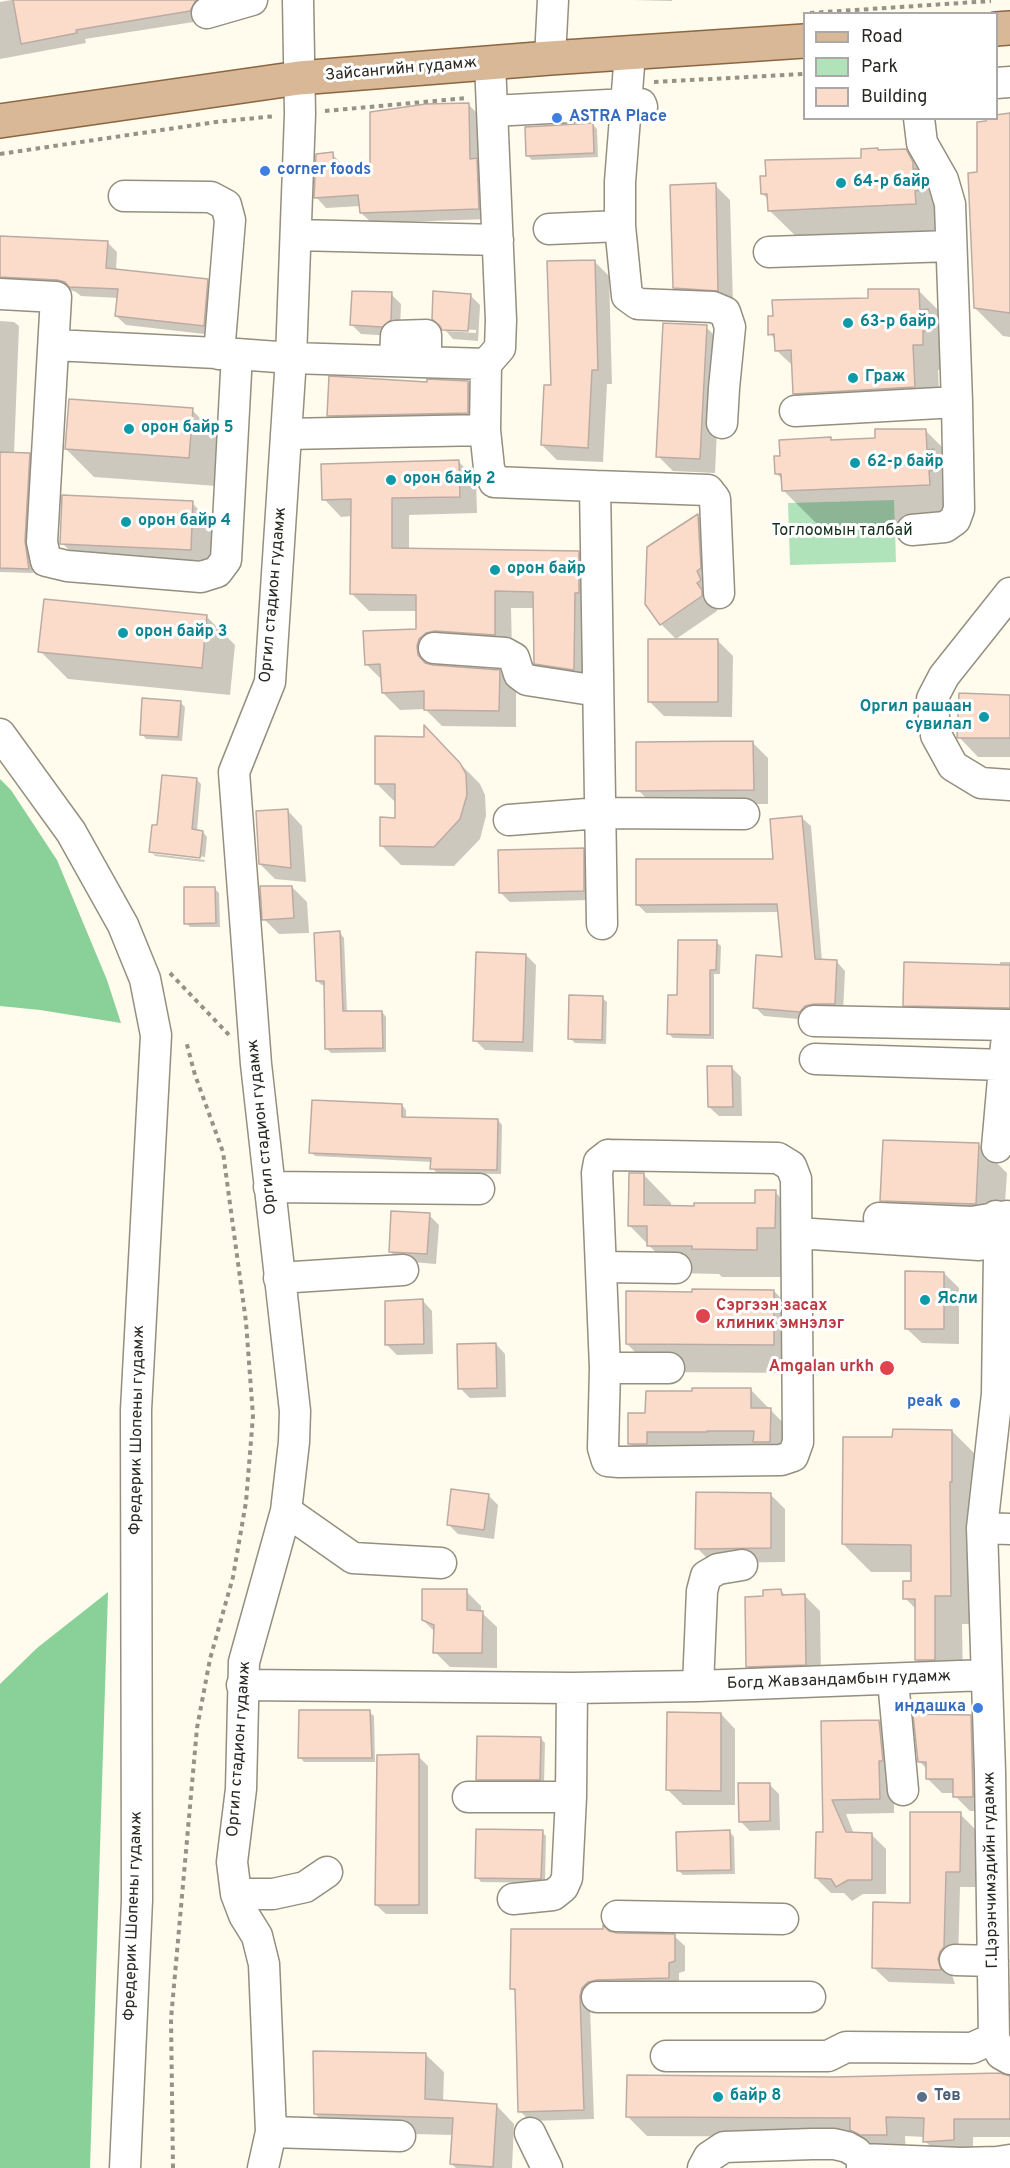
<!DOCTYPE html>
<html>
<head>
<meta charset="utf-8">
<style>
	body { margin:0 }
	#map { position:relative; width:1010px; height:2168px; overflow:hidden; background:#fffbed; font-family:Overpass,sans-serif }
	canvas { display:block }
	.legend { position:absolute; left:803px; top:12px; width:195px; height:108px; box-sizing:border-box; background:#fff; border:2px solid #aaa9a7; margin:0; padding:8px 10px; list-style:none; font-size:18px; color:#2a2822 }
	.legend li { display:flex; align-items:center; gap:12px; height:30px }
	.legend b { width:30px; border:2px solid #aaa9a7 }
</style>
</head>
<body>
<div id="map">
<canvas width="1010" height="2168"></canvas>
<ul class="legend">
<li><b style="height:8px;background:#d9b897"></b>Road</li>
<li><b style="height:16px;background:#b1e3bb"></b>Park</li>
<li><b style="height:16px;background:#fbdccb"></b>Building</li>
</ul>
</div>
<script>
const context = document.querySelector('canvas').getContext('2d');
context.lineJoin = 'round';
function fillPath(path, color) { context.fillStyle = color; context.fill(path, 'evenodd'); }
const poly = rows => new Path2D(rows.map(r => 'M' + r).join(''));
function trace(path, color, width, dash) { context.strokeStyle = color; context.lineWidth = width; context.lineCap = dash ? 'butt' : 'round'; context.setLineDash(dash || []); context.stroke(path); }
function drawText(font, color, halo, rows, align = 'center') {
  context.font = font + ' Overpass,sans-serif'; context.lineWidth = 6; context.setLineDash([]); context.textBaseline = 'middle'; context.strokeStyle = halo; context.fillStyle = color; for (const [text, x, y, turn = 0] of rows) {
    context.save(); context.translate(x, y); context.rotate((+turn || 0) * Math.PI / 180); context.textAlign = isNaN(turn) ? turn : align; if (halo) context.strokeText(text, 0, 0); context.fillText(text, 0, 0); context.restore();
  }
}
const green = poly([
	[894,500,896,562,790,565,788,503]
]);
const forest = poly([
	[0,779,11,790,57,860,107,980,121,1023,40,1010,0,1006],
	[108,1592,90,2168,0,2168,0,1684,37,1648]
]);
const shadow = poly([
	[11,0,232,0,200,21,85,39,86,43,0,59,0,2],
	[634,0,672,0,672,1],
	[468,104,479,115,489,219,372,223,361,213,361,206,326,208,316,197,332,154,343,165,344,171,371,166],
	[1010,115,1010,337,1003,336,975,308,979,173,996,118],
	[593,125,597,129,598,157,532,160,527,155],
	[906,151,943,188,953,241,807,247,769,210,769,200,763,194,862,159],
	[715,185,730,200,733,305,689,302,674,287],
	[0,237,107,242,117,252,116,270,207,280,217,290,213,335,126,325,116,316,118,298,81,296,76,292,68,289,0,290],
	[594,261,609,276,612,384,607,384,603,462,557,460,542,445,553,387],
	[919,291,944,316,948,370,938,370,940,412,820,419,795,393,794,367,776,350,776,340,770,334,870,299],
	[391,294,401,304,400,330,392,336,361,334,352,325],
	[470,295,480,305,478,341,453,339,446,331,476,333,476,330,443,328],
	[0,321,14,322,19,326,14,454,29,454,34,459,29,546,33,573,0,572],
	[706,327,721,342,715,473,673,471,658,456],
	[468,382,478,392,477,422,338,425,329,415,428,383],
	[192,410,220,438,217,486,94,477,66,449],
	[926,431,963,468,967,522,821,528,783,490,783,480,777,474,830,439,833,441,877,440],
	[459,462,476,479,477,513,409,515,409,549,578,552,595,569,591,686,553,680,535,663,535,608,511,608,512,651,437,655,433,667,499,671,516,689,516,727,442,726,425,709,400,710,383,693,383,681,366,664,417,630,417,611,369,611,352,594,353,516,341,517,324,499],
	[192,503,220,531,218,577,90,571,62,543],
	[698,516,712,531,717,611,676,639,661,624],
	[207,617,235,645,230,695,68,679,40,651],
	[718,641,733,656,732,717,664,716,649,701],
	[1010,697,1010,757,978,757,959,737],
	[180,702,185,707,182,741,146,739,142,734],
	[425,728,480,784,485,795,486,816,480,839,454,866,401,865,381,845,396,819,396,803,376,783,425,738],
	[753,743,768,758,768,804,653,805,638,790],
	[197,780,201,784,197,831,203,832,207,837,205,857,154,851,154,854,205,860,204,862,155,856,151,851,158,827],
	[288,811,302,826,306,882,275,879,260,864],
	[802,818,811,826,822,961,837,962,845,971,843,1012,809,1020,764,1016,755,1007,783,958,779,912,646,913,638,905,775,860],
	[583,850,593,860,593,900,510,902,500,892],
	[292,887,307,902,309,933,279,934,264,919],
	[214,888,219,893,220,927,190,927,186,923],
	[340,933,344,938,347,1013,382,1012,386,1017,386,1052,331,1053,326,1048,325,985,322,985,317,981],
	[716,942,721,946,720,974,714,974,714,1039,673,1038,669,1034,678,996],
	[526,955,536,965,533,1052,485,1050,475,1040],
	[1000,962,1010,962,1010,1026,924,1024,905,1005,1000,966],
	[602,998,607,1002,606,1044,575,1043,570,1038],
	[732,1068,741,1077,742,1116,719,1116,709,1107],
	[402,1105,406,1110,406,1119,498,1120,502,1125,501,1174,437,1173,432,1168,432,1162,315,1156,311,1152],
	[979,1145,1007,1173,1003,1231,910,1228,881,1200],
	[643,1174,671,1203,671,1207,756,1205,775,1192,803,1220,784,1277,722,1277,719,1274,676,1273,629,1225],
	[429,1215,439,1225,436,1264,400,1261,390,1251],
	[944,1273,959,1288,959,1344,922,1343,907,1329],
	[774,1291,802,1320,802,1373,655,1372,627,1344],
	[423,1301,432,1311,433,1354,397,1355,387,1345],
	[496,1344,505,1354,506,1397,470,1398,460,1388],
	[751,1390,798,1438,798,1470,658,1471,629,1443,647,1414],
	[952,1431,980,1459,978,1624,962,1624,963,1687,945,1688,917,1660,917,1610,905,1598,913,1582,913,1572,871,1572,843,1544,894,1439],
	[770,1494,785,1509,785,1562,712,1563,697,1548],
	[488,1495,498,1505,494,1539,458,1534,448,1524],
	[466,1591,481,1606,481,1612,497,1627,497,1668,450,1667,435,1652,435,1632,423,1620],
	[781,1591,786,1596,805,1596,820,1611,821,1679,762,1681,747,1666,765,1598],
	[369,1712,374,1716,375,1762,304,1762,300,1757],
	[721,1714,735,1729,735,1805,683,1805,668,1790],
	[970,1716,985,1731,987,1811,970,1811,955,1796,955,1793,942,1793,927,1778,928,1770,919,1761],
	[879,1721,894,1736,894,1813,846,1814,854,1834,871,1834,886,1849,886,1894,863,1894,852,1901,844,1893,831,1893,816,1878,825,1834,822,1722],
	[541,1739,545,1743,544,1784,482,1784,478,1779],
	[418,1756,428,1766,428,1914,386,1914,376,1905],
	[769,1784,779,1794,780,1830,750,1831,740,1821],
	[960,1814,975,1829,975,1887,960,1887,958,1962,955,1967,952,1975,955,1984,889,1982,874,1968,911,1904],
	[542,1832,546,1836,545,1883,481,1882,477,1877],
	[730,1832,734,1837,735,1874,683,1875,678,1870],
	[616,1935,674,1936,685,1946,685,1971,679,1973,679,1988,590,2007,594,2119,530,2121,520,2111,516,1993,512,1988],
	[425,2054,444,2072,443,2102,496,2105,514,2124,512,2168,456,2168,451,2164,453,2135,334,2132,315,2114],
	[1010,2077,1010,2137,973,2137,973,2159,944,2160,925,2141,925,2137,905,2136,906,2154,881,2153,859,2137,647,2136,628,2117]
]);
const building = poly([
	[13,0,196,0,190,11,76,30,77,33,21,44,13,0],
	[469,103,470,159,477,158,479,209,360,213,358,195,314,198,316,154,333,152,334,171,370,165,370,112,426,104,469,103],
	[1010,113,1010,313,974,308,968,173,977,172,977,122,986,121,986,118,996,118,996,115,1010,113],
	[593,123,594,153,526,156,525,127,593,123],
	[878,148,878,150,906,149,913,162,913,169,917,169,921,176,921,190,915,191,916,204,768,211,767,194,761,194,760,176,766,176,765,160,861,158,861,149,878,148],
	[716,183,718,291,673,288,670,185,716,183],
	[0,236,108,241,106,268,208,279,204,326,115,316,118,289,69,287,65,282,57,280,0,277,0,236],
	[595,260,598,370,592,370,588,448,541,445,544,385,551,385,547,261,595,260],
	[868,289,919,289,920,310,928,309,928,331,923,331,923,345,913,345,915,387,793,394,791,350,775,351,774,334,768,335,768,316,773,316,772,300,868,298,868,289],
	[352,291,392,292,391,320,382,327,350,325,352,291],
	[433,291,471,294,468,331,442,330,440,326,432,319,433,291],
	[663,323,707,325,700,459,656,457,663,323],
	[329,376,427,382,427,379,468,381,468,413,327,416,329,376],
	[69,399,193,408,189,458,65,449,69,399],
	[875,429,926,429,927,450,934,449,936,470,929,471,930,485,782,491,781,474,775,474,774,456,780,456,779,440,831,437,831,440,875,438,875,429],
	[0,452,30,453,25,541,29,569,0,568,0,452],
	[459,460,460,497,392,498,392,548,579,551,579,593,575,593,574,670,534,664,533,592,495,591,495,635,435,631,426,633,419,639,417,646,418,655,425,663,433,665,500,670,499,711,424,710,424,691,382,693,380,664,365,665,363,631,416,629,416,595,350,594,351,499,322,500,321,464,459,460],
	[62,495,193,501,191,550,60,544,62,495],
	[698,514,701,568,697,571,701,580,697,583,702,590,702,596,660,625,645,604,647,547,698,514],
	[44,599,207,615,202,668,38,652,44,599],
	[648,639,718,639,718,702,648,702,648,639],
	[959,693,1010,695,1010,738,957,738,959,693],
	[142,698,181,701,178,737,140,735,142,698],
	[424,725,460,763,466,774,467,795,460,819,434,847,380,846,380,817,395,818,395,784,375,784,375,736,424,737,424,725],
	[753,741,754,790,636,791,636,742,753,741],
	[162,775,197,778,192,829,203,831,200,858,149,852,152,825,157,825,162,775],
	[288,809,291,868,259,864,256,811,288,809],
	[802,816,815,959,837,960,835,1004,814,1004,805,1006,800,1012,753,1008,756,955,782,957,777,904,636,905,636,859,773,859,770,819,802,816],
	[584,848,584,891,499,893,498,850,584,848],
	[260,886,292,886,294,918,262,920,260,886],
	[184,887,215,887,216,923,184,924,184,887],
	[340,931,343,1011,382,1011,383,1048,325,1049,324,981,316,981,314,933,340,931],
	[678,940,717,940,716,970,710,970,710,1035,667,1034,668,995,677,995,678,940],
	[476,952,526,954,523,1042,473,1041,476,952],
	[904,962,1010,965,1010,1008,903,1006,904,962],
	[569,995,603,996,602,1040,568,1039,569,995],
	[707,1066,732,1066,733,1107,708,1107,707,1066],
	[312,1100,402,1104,402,1117,498,1119,497,1170,430,1169,431,1158,309,1153,312,1100],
	[883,1140,979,1143,976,1204,880,1201,883,1140],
	[629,1173,644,1173,644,1205,694,1206,694,1203,755,1203,755,1190,776,1190,775,1228,757,1228,757,1250,692,1249,692,1246,647,1246,647,1226,628,1226,629,1173],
	[391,1211,430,1213,427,1254,389,1252,391,1211],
	[905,1271,944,1272,944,1329,905,1329,905,1271],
	[692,1289,774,1290,774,1345,626,1344,626,1291,692,1292,692,1289],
	[423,1299,424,1344,385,1345,385,1301,423,1299],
	[496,1343,497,1388,458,1389,457,1344,496,1343],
	[692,1388,751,1388,751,1408,771,1408,770,1442,753,1442,754,1431,707,1431,707,1432,647,1432,647,1444,628,1444,628,1413,645,1413,646,1391,692,1391,692,1388],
	[893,1429,952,1430,952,1482,950,1482,951,1596,935,1596,935,1660,915,1660,915,1599,903,1599,903,1581,911,1581,911,1545,842,1544,843,1437,892,1437,893,1429],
	[451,1489,489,1494,484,1530,447,1525,451,1489],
	[696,1492,771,1493,771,1548,695,1549,696,1492],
	[422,1589,467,1589,467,1610,483,1611,482,1653,433,1653,434,1625,422,1620,422,1589],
	[781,1589,782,1595,805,1594,806,1665,746,1667,745,1597,763,1596,763,1590,781,1589],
	[299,1710,370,1710,372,1758,298,1758,299,1710],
	[667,1712,721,1713,721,1791,666,1790,667,1712],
	[913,1714,971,1715,973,1797,953,1797,953,1779,926,1779,926,1762,918,1762,913,1714],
	[879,1720,883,1761,879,1761,880,1799,832,1800,846,1832,872,1833,872,1880,848,1880,836,1887,831,1879,815,1878,816,1832,823,1832,821,1721,879,1720],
	[477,1736,541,1737,540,1780,476,1780,477,1736],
	[419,1754,419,1905,375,1905,377,1755,419,1754],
	[738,1783,770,1783,770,1821,739,1822,738,1783],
	[910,1812,961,1812,960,1872,946,1872,944,1947,940,1952,938,1959,941,1970,872,1968,873,1902,910,1903,910,1812],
	[476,1829,543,1830,541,1879,475,1878,476,1829],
	[730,1830,731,1870,677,1871,676,1832,730,1830],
	[603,1925,609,1931,617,1933,675,1934,675,1961,669,1963,669,1978,597,1980,588,1982,582,1988,580,1996,584,2110,518,2112,515,1989,510,1989,511,1929,603,1929,603,1925],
	[313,2051,426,2053,425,2099,497,2104,493,2167,450,2164,453,2118,314,2114,313,2051],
	[1000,2073,1010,2076,1010,2119,954,2119,954,2140,923,2142,924,2118,886,2117,887,2135,860,2135,850,2130,850,2118,626,2117,627,2075,834,2077,1000,2073]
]);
const path = poly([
	[810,13,991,1],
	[654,82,804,74],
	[325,111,467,98],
	[0,154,216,122,276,116],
	[170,973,229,1035],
	[173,2168,171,2019,197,1728,210,1659,233,1577,246,1502,253,1416,246,1322,223,1152,195,1075,186,1041]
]);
const minor = poly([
	[207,13,252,0],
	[630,53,620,182,620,226,627,296,638,304,713,307,725,312,730,327,724,388,722,423],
	[550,58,553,0],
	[490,63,501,320,500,348,486,364,485,430,489,468,494,482,595,486,602,924],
	[996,83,1010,82],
	[492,111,627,104,641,104,642,107],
	[124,196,211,197,226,205,230,220,219,354],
	[549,229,620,226],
	[296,235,498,240],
	[769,252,951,246],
	[0,294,56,297,42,542,46,561,67,566,201,577,217,572,226,560,237,354,54,345],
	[237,354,291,358,486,364],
	[395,361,396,336,426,335,426,362],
	[795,411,957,402],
	[286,434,485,430],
	[595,486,708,490,715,499,719,593],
	[912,530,945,527,955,520,959,509,957,402,950,204,943,180,922,143,919,118],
	[1010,593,944,676,932,699,936,735,953,766,981,783,1010,785],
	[434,648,505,653,514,658,519,674,527,680,598,691],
	[0,734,71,832,123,925,145,979,156,1035,136,1410,137,1900,125,2168],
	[509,820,600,813,744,814],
	[814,1021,1008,1025],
	[815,1059,1004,1065],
	[997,1147,1006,1045],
	[608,1155,778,1158,791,1166,796,1179,798,1442,793,1456,781,1460,619,1462,607,1461,603,1448,605,1368,597,1173,599,1162,608,1155],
	[269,1187,479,1189],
	[879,1218,972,1222,1007,1216],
	[1010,1229,1004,1239,999,1254,997,1394,982,1528,990,1772,994,2038,1001,2054,1010,2059],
	[797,1233,979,1245,996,1216],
	[602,1267,676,1268],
	[279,1278,403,1270],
	[605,1368,669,1368],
	[286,1511,353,1558,441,1563],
	[982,1528,1010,1529],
	[893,1680,903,1790],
	[242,1685,572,1688,698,1686,986,1675],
	[698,1686,702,1591,706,1576,718,1569,742,1565],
	[468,1797,571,1797],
	[236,1894,273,1894,305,1887,327,1872],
	[513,1899,553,1895,563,1887,567,1878,571,1797,572,1688],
	[617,1916,783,1919],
	[955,1960,993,1961],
	[597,1997,810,1997],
	[666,2056,828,2056,846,2047,972,2048,994,2038],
	[271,2132,400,2136],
	[530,2133,547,2168],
	[862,2159,961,2163,997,2162,1010,2160],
	[263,2168,271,2132,264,1964,257,1936,244,1915,236,1894,232,1862,241,1789,244,1662,286,1511,294,1442,295,1411,256,1064,234,772,270,682,291,358,300,114,298,0],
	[703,2168,709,2157,724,2147,812,2144,834,2144,847,2147,856,2152,862,2159,862,2168]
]);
const major = poly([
	[996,29,1010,28],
	[0,121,299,78,550,58,804,41]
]);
const markers = [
	[557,118,6,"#3f7fe0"],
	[265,171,6,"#3f7fe0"],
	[841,183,6,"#0f9aa8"],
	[848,323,6,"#0f9aa8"],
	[853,378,6,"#0f9aa8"],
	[129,429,6,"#0f9aa8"],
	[855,463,6,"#0f9aa8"],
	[391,480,6,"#0f9aa8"],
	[126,522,6,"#0f9aa8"],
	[495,570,6,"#0f9aa8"],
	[123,633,6,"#0f9aa8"],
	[984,717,6,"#0f9aa8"],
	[925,1300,6,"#0f9aa8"],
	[703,1316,8,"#e0444e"],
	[887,1368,8,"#e0444e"],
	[955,1403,6,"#3f7fe0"],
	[978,1708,6,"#3f7fe0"],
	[718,2097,6,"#0f9aa8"],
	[922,2097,6,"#5c6f8a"]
];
const streetNames = [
	["Зайсангийн гудамж",401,70,-5],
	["Оргил стадион гудамж",274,595,-85],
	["Оргил стадион гудамж",263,1127,-96],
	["Фредерик Шопены гудамж",138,1430,-89],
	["Богд Жавзандамбын гудамж",839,1681,-2],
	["Оргил стадион гудамж",240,1749,-86],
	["Г.Цэрэнчимэдийн гудамж",992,1870,-91],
	["Фредерик Шопены гудамж",134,1916,-88]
];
const shopNames = [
	["ASTRA Place",569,118],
	["corner foods",277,171],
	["peak",943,1403,"right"],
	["индашка",966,1708,"right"]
];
const cultureNames = [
	["64-р байр",853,183],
	["63-р байр",860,323],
	["Граж",865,378],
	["орон байр 5",141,429],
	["62-р байр",867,463],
	["орон байр 2",403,480],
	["орон байр 4",138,522],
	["орон байр",507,570],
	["орон байр 3",135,633],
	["Оргил рашаан",972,708,"right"],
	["сувилал",972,726,"right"],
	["Ясли",937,1300],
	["байр 8",730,2097]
];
const parkNames = [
	["Тоглоомын талбай",842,532]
];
const healthNames = [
	["Сэргээн засах",716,1307],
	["клиник эмнэлэг",716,1325],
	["Amgalan urkh",874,1368,"right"]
];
const serviceNames = [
	["Төв",934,2097]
];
fillPath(green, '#b1e3bb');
fillPath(forest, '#8ad199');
fillPath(shadow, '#0003');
fillPath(building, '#fbdccb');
trace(building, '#bcaba2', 1.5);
trace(minor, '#948f7f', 33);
trace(major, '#8c6641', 36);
trace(path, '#959288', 4, [4.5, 4.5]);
trace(minor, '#fff', 30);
trace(major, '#d9b897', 33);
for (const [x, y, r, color] of markers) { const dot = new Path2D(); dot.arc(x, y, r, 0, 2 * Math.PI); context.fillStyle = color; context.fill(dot); trace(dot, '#fff', 2); }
drawText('16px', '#2a2822', '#fff', streetNames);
drawText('bold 16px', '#366cbe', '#fff', shopNames, 'left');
drawText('bold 16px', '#0d838f', '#fff', cultureNames, 'left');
drawText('16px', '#12301a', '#fff', parkNames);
drawText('bold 16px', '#be3a42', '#fff', healthNames, 'left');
drawText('bold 16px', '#4e5e75', '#fff', serviceNames, 'left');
</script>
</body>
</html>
